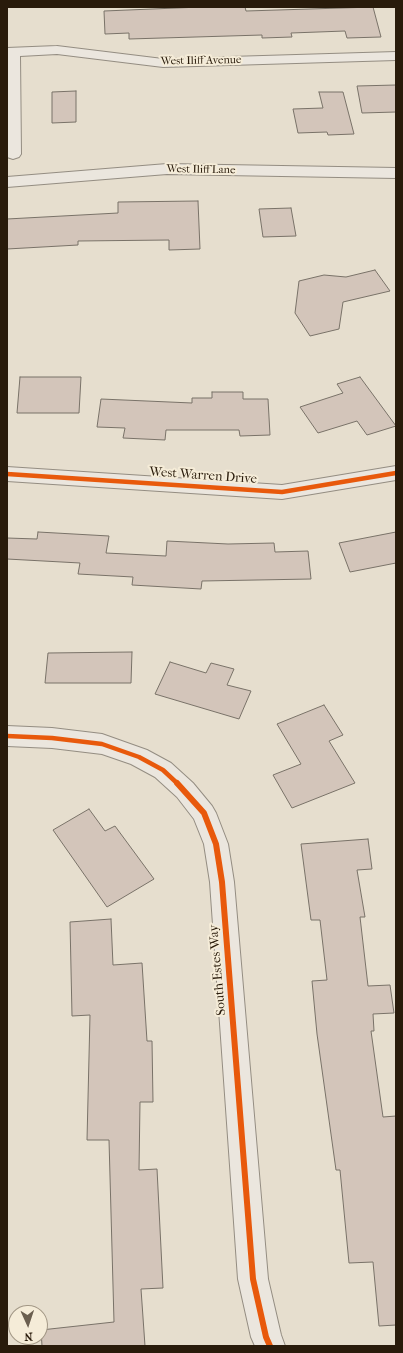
<!DOCTYPE html>
<html>
<head>
<meta charset="utf-8">
<style>
	body { margin:0 }
	#map { position:relative; width:403px; height:1353px; overflow:hidden; background:#e6dece; font-family:"IM FELL French Canon",serif }
	canvas { display:block }
	.frame { position:absolute; inset:0; border:8px solid #291b0b; pointer-events:none }
	.north { position:absolute; left:8px; top:1305px; width:40px; height:40px; box-sizing:border-box; background:#f5ecd8; border:1px solid #a39886; border-radius:50%; rotate:177deg; font-size:11px; font-weight:700; line-height:16px; text-align:center; color:#291b0b }
	.north::after { content:''; display:block; margin:auto; width:14px; height:18px; background:#6b5f4f; clip-path:polygon(50% 0,100% 100%,50% 72%,0 100%) }
</style>
</head>
<body>
<div id="map">
<canvas width="403" height="1353"></canvas>
<div class="frame"></div>
<div class="north">N</div>
</div>
<script>
const context = document.querySelector('canvas').getContext('2d');
context.lineJoin = 'round';
function fillPath(path, color) { context.fillStyle = color; context.fill(path, 'evenodd'); }
const poly = rows => new Path2D(rows.map(r => 'M' + r).join(''));
function trace(path, color, width, dash) { context.strokeStyle = color; context.lineWidth = width; context.lineCap = dash ? 'butt' : 'round'; context.setLineDash(dash || []); context.stroke(path); }
function drawText(font, color, halo, rows, align = 'center') {
  context.font = font + ' "IM FELL French Canon",serif'; context.lineWidth = 4; context.setLineDash([]); context.textBaseline = 'middle'; context.strokeStyle = halo; context.fillStyle = color; for (const [text, x, y, turn = 0] of rows) {
    context.save(); context.translate(x, y); context.rotate((+turn || 0) * Math.PI / 180); context.textAlign = isNaN(turn) ? turn : align; if (halo) context.strokeText(text, 0, 0); context.fillText(text, 0, 0); context.restore();
  }
}
const building = poly([
	[201,7,245,7,246,11,373,7,381,37,347,38,345,31,291,33,292,37,262,38,262,35,129,39,129,33,105,34,104,11,201,7],
	[396,85,396,112,362,113,357,86,396,85],
	[76,91,76,122,52,123,52,92,76,91],
	[319,92,343,92,354,134,328,135,327,132,298,133,293,109,323,108,319,92],
	[198,201,200,249,169,250,169,240,78,241,78,245,7,249,7,219,118,213,118,202,198,201],
	[291,208,296,236,263,237,259,209,291,208],
	[375,270,390,291,343,302,339,329,310,336,295,313,299,281,324,275,346,277,375,270],
	[20,377,81,377,79,413,17,413,20,377],
	[360,377,396,426,367,435,357,421,318,433,300,407,343,393,337,384,360,377],
	[212,392,243,392,243,399,268,399,270,435,240,436,239,430,166,430,165,440,123,438,125,428,97,427,101,399,192,403,192,398,212,398,212,392],
	[38,532,109,536,106,553,166,556,167,541,228,544,274,543,275,552,308,551,311,579,202,581,201,589,132,585,133,577,78,574,80,563,7,559,7,538,37,539,38,532],
	[396,532,396,563,350,572,339,543,396,532],
	[132,652,131,683,45,683,48,653,132,652],
	[170,662,206,673,211,663,234,669,227,685,251,691,239,719,155,694,170,662],
	[324,705,343,735,329,741,355,783,292,808,273,775,301,764,277,724,324,705],
	[89,809,105,831,115,826,154,879,107,907,53,830,89,809],
	[368,839,372,869,357,870,365,917,360,917,368,986,390,985,394,1013,373,1014,374,1031,371,1031,383,1117,396,1116,396,1325,379,1326,373,1262,349,1263,340,1170,336,1170,317,1034,312,981,327,980,320,920,311,920,301,844,368,839],
	[111,919,113,965,142,963,147,1041,152,1041,153,1102,140,1102,139,1170,157,1169,163,1288,141,1289,145,1346,42,1346,41,1330,114,1322,109,1140,87,1140,90,1015,72,1016,70,922,111,919]
]);
const street = poly([
	[57,46,163,59,396,52,396,60,163,67,57,54,20,56,21,154,19,157,13,159,7,157,7,48,57,46],
	[167,164,396,168,396,178,167,174,7,187,7,177,167,164],
	[396,466,396,480,282,499,7,481,7,467,282,485,396,466],
	[7,726,52,728,102,734,147,750,171,763,193,783,212,806,216,813,228,844,234,882,268,1279,281,1335,285,1346,255,1346,251,1337,238,1279,210,882,204,844,194,819,177,797,155,777,131,764,102,754,52,748,7,746,7,726]
]);
const cyclewayFar1 = poly([
	[7,474,282,492,396,473],
	[7,736,52,738,102,744,139,757,163,770,178,784]
]);
const cycleway = poly([
	[177,783,204,813,216,844,222,882,253,1279,266,1337,270,1346]
]);
const farStreetnames = [
	["West Iliff Avenue",201,61,-1],
	["West Iliff Lane",201,170,1]
];
const streetNames = [
	["West Warren Drive",203,476,4],
	["South Estes Way",218,970,-95]
];
fillPath(building, '#d3c5ba');
trace(building, '#797268', 1);
trace(street, '#948d82', 2);
fillPath(street, '#ebe6de');
trace(cyclewayFar1, '#e8590c', 4.5);
trace(cycleway, '#e8590c', 6);
drawText('11px', '#291b0b', '#f5ecd8', farStreetnames);
drawText('13px', '#291b0b', '#f5ecd8', streetNames);
</script>
</body>
</html>
